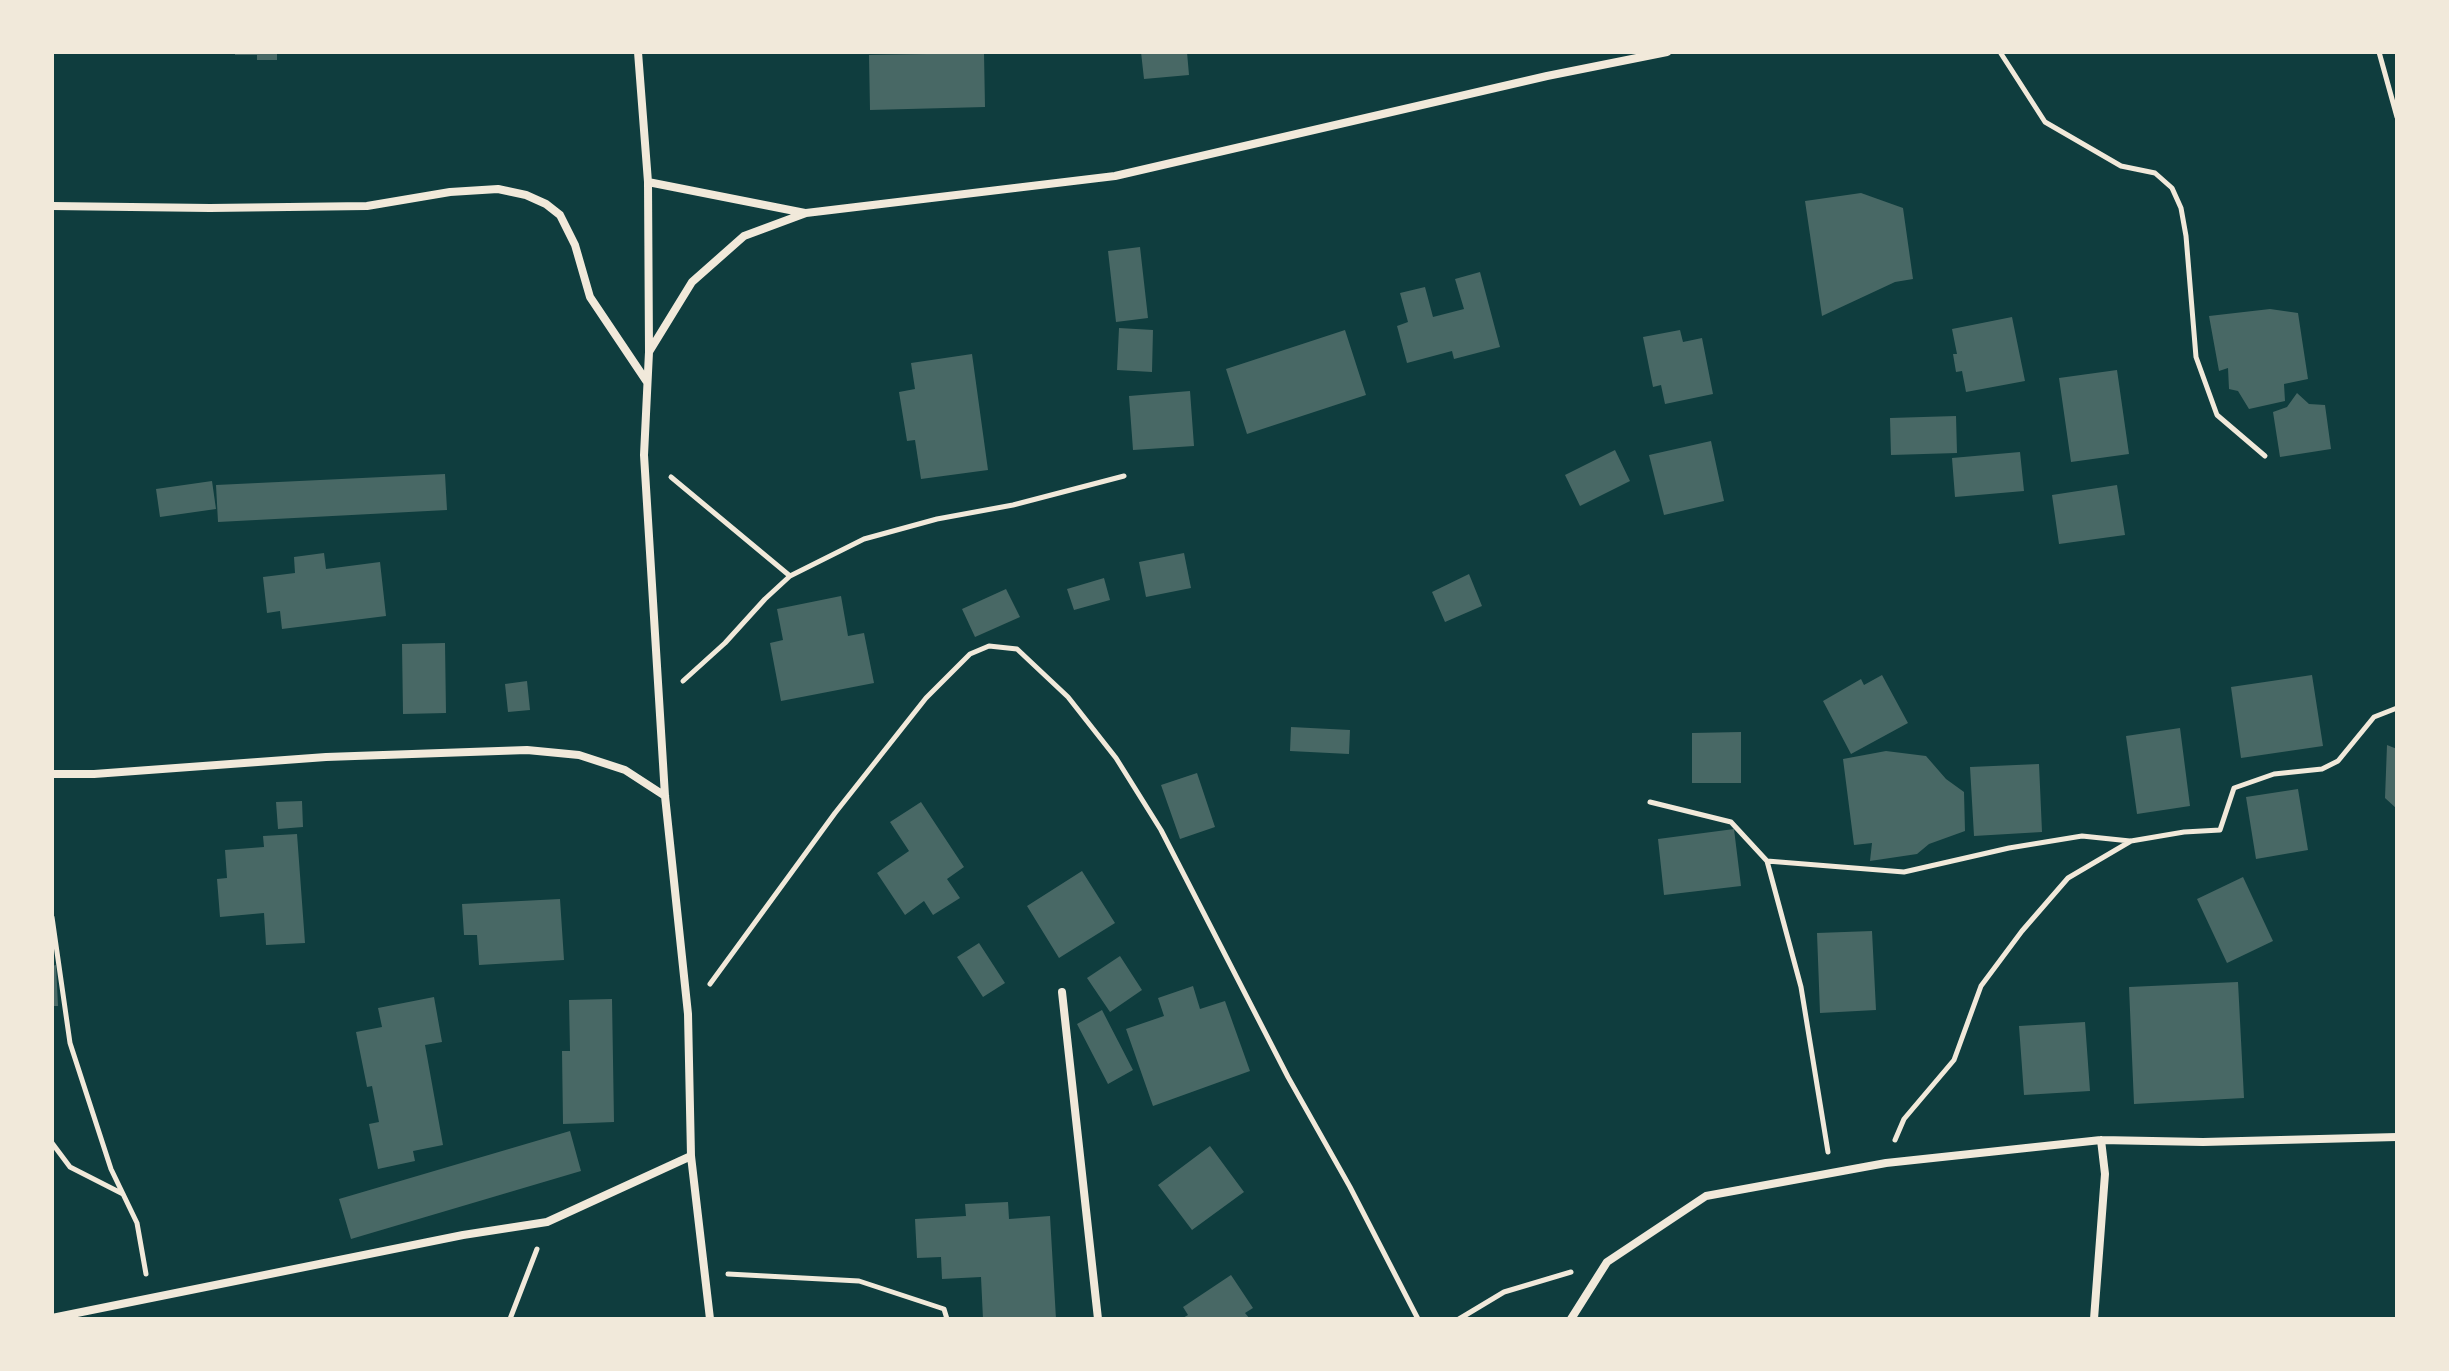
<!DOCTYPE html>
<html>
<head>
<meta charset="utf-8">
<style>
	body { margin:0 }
	#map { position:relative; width:2449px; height:1371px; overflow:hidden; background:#0f3d3e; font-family:Lato,sans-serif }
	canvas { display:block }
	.frame { position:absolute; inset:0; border:54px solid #f1e9da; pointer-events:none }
</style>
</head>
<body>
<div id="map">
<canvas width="2449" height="1371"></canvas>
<div class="frame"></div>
</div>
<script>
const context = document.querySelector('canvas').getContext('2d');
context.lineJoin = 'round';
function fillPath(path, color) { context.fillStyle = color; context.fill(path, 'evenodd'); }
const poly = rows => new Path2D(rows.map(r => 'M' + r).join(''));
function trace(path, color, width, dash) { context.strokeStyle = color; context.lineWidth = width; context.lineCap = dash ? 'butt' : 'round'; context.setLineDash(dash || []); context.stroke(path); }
const building = poly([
	[235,52,277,52,277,60,257,60,257,55,235,55],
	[1141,52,1187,52,1189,75,1144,79],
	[984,53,985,107,870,110,869,55],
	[1861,193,1903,208,1913,279,1895,282,1822,316,1805,201],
	[1140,247,1148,318,1116,322,1108,251],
	[1480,272,1500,347,1454,359,1452,351,1407,363,1397,326,1408,322,1400,293,1425,287,1433,317,1464,309,1455,279],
	[2270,309,2298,313,2308,379,2284,384,2285,401,2249,409,2238,391,2229,389,2228,368,2219,371,2209,316],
	[2012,317,2025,381,1966,392,1962,371,1956,372,1953,354,1957,354,1952,329],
	[1119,328,1153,330,1152,372,1117,370],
	[1345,330,1366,395,1247,434,1226,369],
	[1680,330,1683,342,1702,338,1713,394,1665,404,1661,385,1653,387,1643,337],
	[972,354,988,470,921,479,915,440,907,441,899,392,915,389,911,363],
	[2117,370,2129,454,2071,462,2059,378],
	[1190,391,1194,446,1133,450,1129,396],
	[2297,393,2309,404,2325,405,2331,449,2280,457,2273,412,2287,407],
	[1956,416,1957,453,1891,455,1890,418],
	[1711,441,1724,501,1664,515,1649,455],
	[1615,450,1630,481,1580,506,1565,475],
	[2020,452,2024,491,1955,497,1952,458],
	[445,474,447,510,218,522,216,485],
	[212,481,216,509,160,517,156,489],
	[2117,485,2125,535,2059,544,2052,495],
	[324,553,326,569,380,562,386,616,282,629,280,611,267,613,263,577,295,573,294,557],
	[1184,553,1191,588,1146,597,1139,562],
	[1469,574,1482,606,1445,622,1432,592],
	[1104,578,1110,600,1074,610,1067,589],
	[1006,589,1020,617,975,637,962,609],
	[841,596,848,636,864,633,874,683,781,701,770,643,783,640,777,609],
	[445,643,446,713,403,714,402,644],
	[1882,675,1908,723,1851,754,1823,701,1861,679,1864,685],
	[2312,675,2323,746,2241,758,2231,687],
	[527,681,530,710,508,712,505,684],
	[1291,727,1350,730,1349,754,1290,751],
	[2180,728,2190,806,2137,814,2126,736],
	[1741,732,1741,783,1692,783,1692,733],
	[2387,745,2397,749,2397,809,2385,798],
	[1886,751,1926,756,1946,779,1964,792,1965,831,1929,844,1917,854,1870,861,1872,843,1854,845,1843,759],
	[2039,764,2042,832,1974,836,1970,767],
	[1197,773,1215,827,1180,839,1161,785],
	[2298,789,2308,850,2256,859,2246,797],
	[302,801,303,827,278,829,276,802],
	[921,802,964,867,947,879,960,898,933,915,924,901,905,915,877,873,909,851,890,822],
	[1734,829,1741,886,1664,895,1658,839],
	[297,834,305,943,266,945,264,913,220,917,217,879,227,878,225,850,264,847,263,836],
	[1082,871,1115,923,1059,958,1027,906],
	[2243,877,2273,941,2227,963,2197,899],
	[560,899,564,960,479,965,477,935,464,935,462,904],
	[1872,931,1876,1010,1820,1013,1817,933],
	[979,943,1005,983,983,997,957,957],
	[1120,956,1142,990,1110,1012,1087,978],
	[56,965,58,1006,52,1006,52,966],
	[2238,982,2244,1098,2134,1104,2129,987],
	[1193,986,1200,1009,1225,1001,1250,1071,1153,1106,1126,1029,1164,1016,1158,998],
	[434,997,442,1042,425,1045,443,1145,413,1151,415,1161,378,1169,369,1124,379,1122,372,1086,367,1087,356,1032,382,1027,378,1008],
	[612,999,614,1122,563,1124,562,1051,570,1051,569,1000],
	[1102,1010,1133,1070,1108,1084,1077,1024],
	[2085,1022,2090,1091,2024,1095,2019,1026],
	[570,1131,581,1171,351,1239,339,1199],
	[1210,1146,1244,1192,1192,1230,1158,1185],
	[1008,1202,1009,1219,1050,1216,1056,1319,983,1319,981,1277,942,1279,941,1257,917,1258,915,1219,966,1216,965,1204],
	[1231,1275,1253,1308,1245,1313,1250,1319,1181,1319,1188,1315,1183,1307]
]);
const path = poly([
	[2000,52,2045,122,2121,166,2155,173,2172,188,2181,208,2186,236,2196,357,2217,415,2265,456],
	[2379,52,2397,117],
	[671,477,790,576],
	[683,681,725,643,765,599,790,576,864,539,937,519,1013,505,1124,476],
	[1650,802,1731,822,1767,861,1904,872,2009,848,2082,836,2130,841],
	[1767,861,1801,987,1828,1152],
	[52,917,70,1043,111,1169,137,1223,146,1274],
	[710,984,835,813,926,698,970,654,989,646,1017,649,1068,697,1116,758,1161,830,1288,1077,1350,1187,1418,1319],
	[1895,1140,1904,1119,1954,1060,1981,986,2022,931,2068,878,2131,841,2184,832,2220,830,2234,788,2274,774,2322,769,2338,761,2374,717,2397,708],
	[52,1143,70,1167,123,1194],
	[728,1274,859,1281,944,1309,947,1319],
	[510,1319,537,1249],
	[1459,1319,1504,1292,1571,1272]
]);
const minor = poly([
	[638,52,648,182,649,351],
	[648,182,805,213],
	[52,206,210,208,367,206,450,192,498,189,526,195,546,204,560,215,575,245,590,297,647,382],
	[52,774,94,774,326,757,527,750,579,755,625,770,665,796],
	[1062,992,1098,1319],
	[52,1318,463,1235,547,1222,691,1156],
	[710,1319,691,1156,688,1014,665,796,644,455,649,352,692,282,744,236,806,213,1115,176,1547,76,1667,52],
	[1571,1319,1607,1262,1706,1196,1886,1163,2101,1140,2203,1142,2397,1137],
	[2094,1319,2105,1174,2101,1140]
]);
fillPath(building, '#486865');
trace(path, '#f1e9da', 5);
trace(minor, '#f1e9da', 8);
</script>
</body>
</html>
